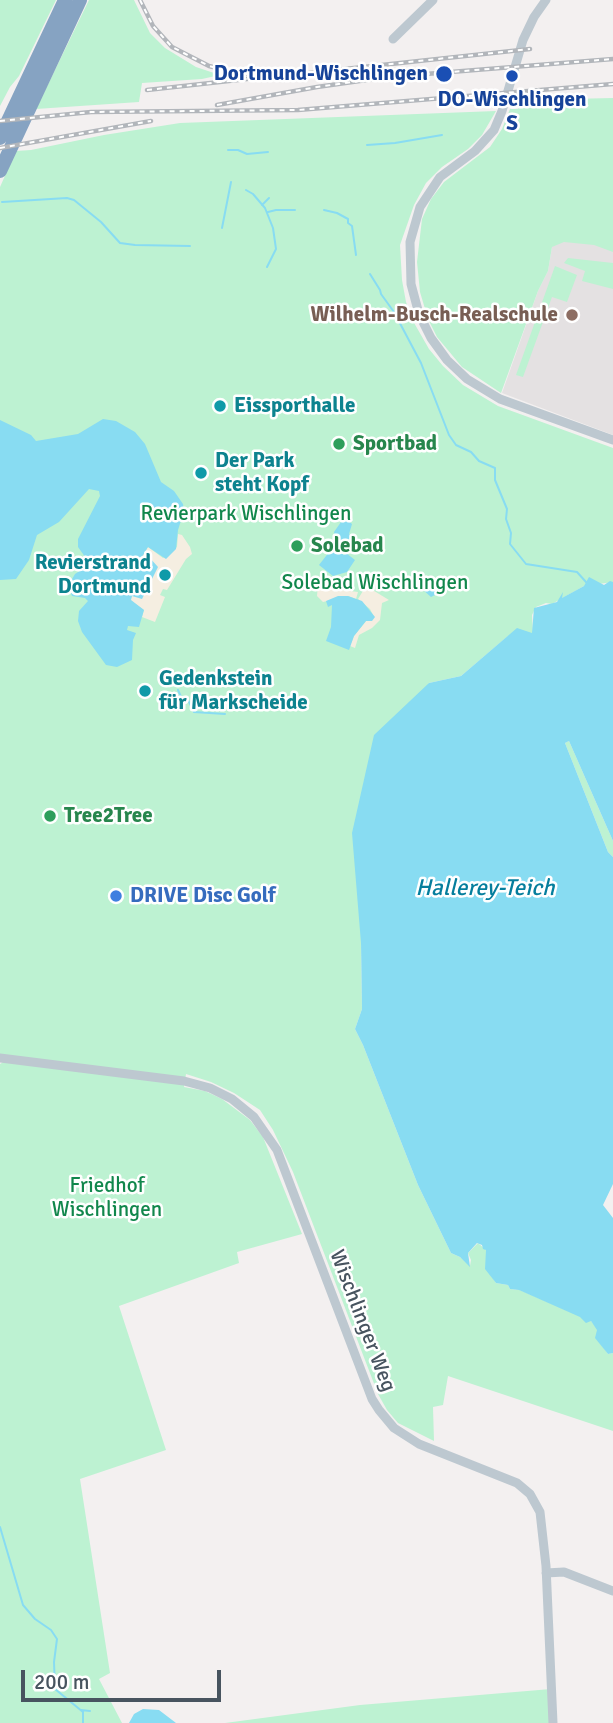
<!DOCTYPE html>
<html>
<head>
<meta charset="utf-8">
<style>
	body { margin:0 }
	#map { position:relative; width:613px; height:1723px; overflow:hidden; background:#f3f0f0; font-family:Signika,sans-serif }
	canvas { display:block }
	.scale { position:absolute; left:21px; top:1670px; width:200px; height:32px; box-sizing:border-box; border:4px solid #47545f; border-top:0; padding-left:9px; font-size:21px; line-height:24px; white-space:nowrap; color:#47545f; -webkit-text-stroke:5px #fff; paint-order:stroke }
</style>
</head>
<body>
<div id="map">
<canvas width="613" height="1723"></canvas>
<div class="scale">200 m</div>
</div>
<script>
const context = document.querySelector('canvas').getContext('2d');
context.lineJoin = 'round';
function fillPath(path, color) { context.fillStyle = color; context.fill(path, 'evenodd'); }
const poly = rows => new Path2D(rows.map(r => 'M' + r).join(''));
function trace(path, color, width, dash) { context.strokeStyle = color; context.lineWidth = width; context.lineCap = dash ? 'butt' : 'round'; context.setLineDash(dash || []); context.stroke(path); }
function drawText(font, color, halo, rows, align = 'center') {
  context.font = font + ' Signika,sans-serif'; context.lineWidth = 5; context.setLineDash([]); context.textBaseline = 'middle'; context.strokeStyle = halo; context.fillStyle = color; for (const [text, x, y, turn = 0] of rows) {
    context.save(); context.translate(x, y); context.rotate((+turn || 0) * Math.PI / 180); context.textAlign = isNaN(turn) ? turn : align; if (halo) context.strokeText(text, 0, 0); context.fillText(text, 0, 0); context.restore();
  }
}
const education = poly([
	[570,219,613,241,613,435,502,393,538,291,548,271,552,247]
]);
const green = poly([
	[0,0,56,0,19,76,10,87,0,106],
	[89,0,134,0,150,33,165,48,196,67,220,75,202,79,142,83,139,102,36,109],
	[613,98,613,252,594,245,564,242,552,247,548,271,538,291,501,393,462,367,437,337,428,319,420,292,417,262,422,219,431,199,444,182,490,147,502,129,510,109,518,109,523,100],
	[496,111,482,135,468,149,442,167,426,183,414,205,400,245,402,280,406,302,413,321,429,349,443,366,463,385,498,406,613,448,613,582,584,586,552,604,546,603,536,607,532,615,533,633,508,636,461,676,429,683,361,943,362,1009,355,1029,363,1045,418,1185,451,1253,460,1257,470,1266,471,1260,468,1253,478,1243,486,1250,486,1266,496,1283,508,1285,510,1289,520,1290,591,1321,597,1328,602,1345,608,1354,613,1353,613,1431,448,1376,443,1405,433,1407,434,1441,398,1423,387,1410,378,1394,293,1172,273,1130,260,1110,234,1093,211,1082,186,1074,184,1087,205,1091,222,1099,250,1120,263,1137,302,1234,237,1252,239,1263,119,1306,166,1450,80,1479,110,1673,99,1679,122,1723,0,1723,0,1064,7,1060,0,1058,0,187,16,151,31,150,104,135,180,123],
	[568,258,613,263,613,289,582,281,585,271,564,263],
	[555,266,577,275,567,302,552,297,523,377,516,375],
	[569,741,613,841,613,857,608,852,565,743],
	[551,1689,553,1723,225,1723,360,1705]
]);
const sand = poly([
	[178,534,182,535,190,547,192,554,186,559,167,590,163,589,160,595,165,597,155,622,142,617,144,610,130,600,148,558,145,561,141,557,148,547,163,558,177,547],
	[318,585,325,585,327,588,330,585,334,589,358,592,356,599,348,596,323,602,317,596],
	[366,586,389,600,382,603,380,620,372,628,359,635,355,648,350,646,354,636,366,621,370,621,374,617,370,609,358,599]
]);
const water = poly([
	[103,419,116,421,135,432,145,444,161,482,174,491,183,504,184,511,178,530,176,549,166,559,148,547,142,557,145,560,149,557,158,567,142,599,132,596,131,600,144,610,139,627,128,626,127,630,136,633,133,640,132,660,117,667,106,665,82,632,78,621,79,611,88,601,85,598,72,596,68,586,75,574,87,566,88,561,78,547,78,539,100,496,99,491,89,489,59,522,37,535,29,560,16,579,0,580,0,420,31,435,36,441,78,434],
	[341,515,352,524,349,534,351,536,345,544,342,544,336,540,334,532,341,522,339,516],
	[333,547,344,555,346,553,355,560,347,572,333,576,319,565],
	[430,576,439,580,442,585,437,594,431,597,421,588,433,587],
	[589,577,604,585,610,581,613,582,613,841,569,741,565,743,608,852,613,857,613,1184,603,1205,613,1218,613,1353,608,1354,595,1338,597,1330,591,1321,586,1323,580,1317,519,1290,510,1289,508,1285,496,1283,485,1269,486,1250,483,1249,482,1245,477,1243,468,1253,470,1267,460,1257,451,1253,418,1185,363,1045,355,1029,362,1009,361,943,352,833,374,735,429,683,461,676,517,628,532,633,534,608,557,602,563,592,562,598,584,586],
	[338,596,348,596,362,601,375,617,372,621,366,621,354,636,349,650,326,641,331,627,332,605,328,607,326,601],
	[143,1709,159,1710,176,1723,129,1723,134,1714]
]);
const stream = poly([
	[367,145,395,143,442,135],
	[228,150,238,150,247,154,268,152],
	[246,190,253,194,265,208,273,228,276,249,267,267],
	[2,202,67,198,74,200,101,222,120,243,135,245,190,246],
	[262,205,269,198],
	[324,210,337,213,348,219,348,223,352,226,356,255],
	[268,212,276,210,295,210],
	[222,228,231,182],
	[370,274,380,290,381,294,394,312,421,363,449,435,456,445,471,452,479,461,495,468,495,480,507,509,506,519,511,533,510,544,526,564,577,572,586,582],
	[172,680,176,686],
	[178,690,182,699,188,700,194,712,225,714],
	[0,1527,23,1605,35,1619,51,1630,57,1639,54,1662,55,1689,83,1712,83,1723],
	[81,1710,90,1711]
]);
const minor = poly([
	[546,0,534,17,523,40,502,111,494,130,475,151,440,177,420,207,410,242,411,284,419,314,431,338,447,360,467,379,500,399,613,440],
	[393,39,433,0],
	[0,1058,184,1081,210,1088,232,1099,254,1117,277,1150,372,1399,379,1410,394,1428,419,1444,517,1483,530,1494,540,1512,546,1566,553,1723],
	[546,1573,564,1572,613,1591]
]);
const highway = poly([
	[0,138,65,0],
	[0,171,80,0]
]);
const rail = poly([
	[140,0,153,26,172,47,209,66,238,73,289,75,530,49],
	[147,90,247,79],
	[217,105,317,87,388,77,613,59],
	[0,121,91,112,298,110,613,84],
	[0,148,151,121]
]);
const markers = [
	[444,74,9,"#1a4fb4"],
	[512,76,7,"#1a4fb4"],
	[572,315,7,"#8d6e63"],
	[220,406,7,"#0f9aa8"],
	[339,444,7,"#2e9e5b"],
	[201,473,7,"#0f9aa8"],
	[297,546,7,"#2e9e5b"],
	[165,575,7,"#0f9aa8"],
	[145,691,7,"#0f9aa8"],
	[50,816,7,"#2e9e5b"],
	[116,896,7,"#3f7fe0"]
];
const transitNames = [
	["Dortmund-Wischlingen",428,74],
	["DO-Wischlingen",512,100,"center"],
	["S",512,124,"center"]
];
const educationNames = [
	["Wilhelm-Busch-Realschule",558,315]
];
const cultureNames = [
	["Eissporthalle",234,406],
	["Der Park",215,461],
	["steht Kopf",215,485],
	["Revierstrand",151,563,"right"],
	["Dortmund",151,587,"right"],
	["Gedenkstein",159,679],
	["für Markscheide",159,703]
];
const leisureNames = [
	["Sportbad",353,444],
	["Solebad",311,546],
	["Tree2Tree",64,816]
];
const parkNames = [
	["Revierpark Wischlingen",246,514],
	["Solebad Wischlingen",375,583],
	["Friedhof",107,1186],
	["Wischlingen",107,1210]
];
const shopNames = [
	["DRIVE Disc Golf",130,896]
];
const streetNames = [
	["Wischlinger Weg",362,1321,69]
];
const waterNames = [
	["Hallerey-Teich",485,889]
];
fillPath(education, '#e4e1e2');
fillPath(green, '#bdf2d2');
fillPath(sand, '#f5eee1');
fillPath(water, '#88dcf2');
trace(stream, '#88dcf2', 2);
trace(minor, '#bdc8d0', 9);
trace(highway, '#86a3c2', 14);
trace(rail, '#b2b6bb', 4.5);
trace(rail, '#fff', 2, [5]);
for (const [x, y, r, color] of markers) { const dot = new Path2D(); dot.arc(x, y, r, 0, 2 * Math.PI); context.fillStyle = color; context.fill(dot); trace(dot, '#fff', 2.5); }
drawText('bold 21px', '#164399', '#fff', transitNames, 'right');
drawText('bold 21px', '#785e54', '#fff', educationNames, 'right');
drawText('bold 21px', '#0d838f', '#fff', cultureNames, 'left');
drawText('bold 21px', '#27864d', '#fff', leisureNames, 'left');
drawText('21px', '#11874c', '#fff', parkNames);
drawText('bold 21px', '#366cbe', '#fff', shopNames, 'left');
drawText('21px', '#47545f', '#fff', streetNames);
drawText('italic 23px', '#057e9d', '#fff', waterNames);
</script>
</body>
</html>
